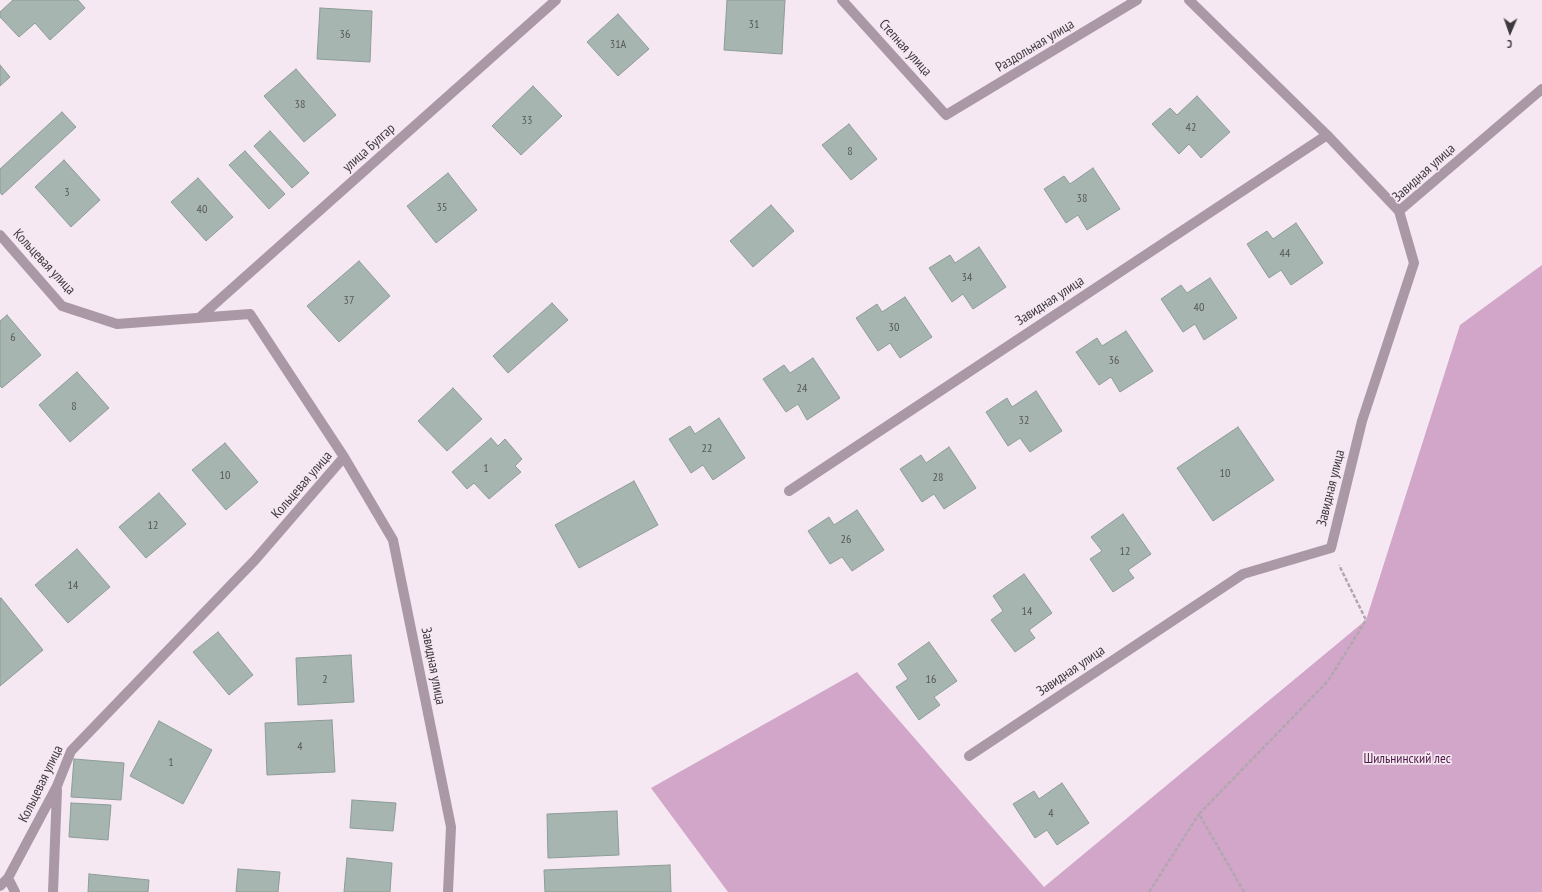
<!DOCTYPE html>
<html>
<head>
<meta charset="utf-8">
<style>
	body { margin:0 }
	#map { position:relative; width:1542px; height:892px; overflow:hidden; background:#f5e8f2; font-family:"PT Sans Narrow",sans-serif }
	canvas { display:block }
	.north { position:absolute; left:1490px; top:12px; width:40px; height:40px; -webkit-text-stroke:3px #f5e8f2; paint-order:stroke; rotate:182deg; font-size:11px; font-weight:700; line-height:16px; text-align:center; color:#3e393d }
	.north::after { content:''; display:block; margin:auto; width:14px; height:18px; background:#3e393d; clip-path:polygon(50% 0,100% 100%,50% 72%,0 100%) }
</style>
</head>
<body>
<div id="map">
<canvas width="1542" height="892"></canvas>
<div class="north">С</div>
</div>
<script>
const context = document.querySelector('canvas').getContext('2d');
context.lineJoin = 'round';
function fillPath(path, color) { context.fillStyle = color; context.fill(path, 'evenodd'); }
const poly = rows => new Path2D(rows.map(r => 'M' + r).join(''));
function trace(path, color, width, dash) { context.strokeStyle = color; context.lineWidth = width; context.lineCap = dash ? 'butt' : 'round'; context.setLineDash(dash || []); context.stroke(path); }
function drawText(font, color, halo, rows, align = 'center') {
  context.font = font + ' "PT Sans Narrow",sans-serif'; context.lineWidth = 3.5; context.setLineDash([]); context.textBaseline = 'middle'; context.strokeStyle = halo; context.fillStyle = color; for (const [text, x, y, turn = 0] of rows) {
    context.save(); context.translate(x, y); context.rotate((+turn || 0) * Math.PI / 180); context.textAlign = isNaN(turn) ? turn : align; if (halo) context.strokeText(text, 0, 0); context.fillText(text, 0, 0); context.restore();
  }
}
const forest = poly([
	[1542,265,1542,892,728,892,651,788,857,672,1044,887,1366,620,1460,325]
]);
const building = poly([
	[13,0,78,0,85,8,50,40,35,23,19,37,0,17,0,12,13,0],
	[727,0,785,0,782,54,724,50,727,0],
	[320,8,372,11,370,62,317,59,320,8],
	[618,14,649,49,618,76,587,42,618,14],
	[0,65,10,77,0,86,0,65],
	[296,69,336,115,304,142,264,96,296,69],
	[533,86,562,116,521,155,492,126,533,86],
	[1197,96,1230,132,1201,158,1189,144,1179,154,1152,124,1170,108,1177,115,1197,96],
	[62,112,76,127,2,195,0,192,0,169,62,112],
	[849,124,877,159,851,180,822,145,849,124],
	[270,131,309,173,292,188,254,146,270,131],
	[245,151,285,194,269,209,229,165,245,151],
	[64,160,100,200,71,227,35,187,64,160],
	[1093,168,1120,209,1087,230,1078,215,1066,223,1044,189,1064,176,1070,184,1093,168],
	[448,173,477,210,436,243,407,206,448,173],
	[198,178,233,217,206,241,171,202,198,178],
	[771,205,794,231,753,267,730,241,771,205],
	[1296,223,1323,263,1291,285,1281,270,1269,278,1247,244,1267,231,1273,239,1296,223],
	[979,247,1006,287,973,309,963,294,952,302,929,268,950,255,955,263,979,247],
	[359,261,390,296,339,342,307,306,359,261],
	[1210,278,1237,318,1204,340,1195,324,1183,332,1161,299,1181,285,1187,293,1210,278],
	[905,297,932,337,900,358,890,343,878,351,856,318,877,304,882,312,905,297],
	[552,303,568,320,508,373,493,356,552,303],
	[7,315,41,355,2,388,0,386,0,321,7,315],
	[1126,331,1153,371,1120,392,1111,377,1099,385,1076,352,1097,338,1102,346,1126,331],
	[813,358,840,398,807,420,798,404,786,412,763,379,784,365,790,373,813,358],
	[77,372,109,408,70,442,39,405,77,372],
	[453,388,482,419,447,451,418,421,453,388],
	[1036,391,1062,431,1030,452,1020,438,1008,446,986,412,1007,398,1012,407,1036,391],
	[719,418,745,458,713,480,703,465,691,473,669,439,690,426,695,434,719,418],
	[1238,427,1274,480,1213,521,1177,468,1238,427],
	[491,438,498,446,505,439,522,459,515,466,521,472,489,499,474,483,467,489,452,472,491,438],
	[225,443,258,482,226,510,192,470,225,443],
	[949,447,976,488,944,509,934,494,922,502,900,469,921,455,926,463,949,447],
	[634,481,658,525,579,568,555,525,634,481],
	[159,493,186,524,146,558,119,527,159,493],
	[857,510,884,550,852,571,842,557,830,564,808,531,829,517,834,525,857,510],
	[1123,514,1151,554,1128,570,1134,578,1113,592,1090,559,1102,551,1091,537,1123,514],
	[77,549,110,587,68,623,35,585,77,549],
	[1024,574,1052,613,1029,630,1035,638,1015,652,991,620,1003,611,993,596,1024,574],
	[1,598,43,650,0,686,0,599,1,598],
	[218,632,253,675,229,695,193,652,218,632],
	[929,642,957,681,934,697,940,705,919,720,896,687,908,679,898,664,929,642],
	[351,655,354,702,298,705,296,658,351,655],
	[332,720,335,772,267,775,265,723,332,720],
	[159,721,212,750,183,804,130,776,159,721],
	[74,759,124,763,121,800,71,797,74,759],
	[1062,783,1089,823,1057,845,1047,830,1035,838,1013,804,1034,791,1039,799,1062,783],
	[352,800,396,803,393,831,350,828,352,800],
	[71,803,111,805,108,840,69,837,71,803],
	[617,811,619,855,548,858,547,814,617,811],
	[347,858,392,863,390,892,344,892,347,858],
	[670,865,671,892,545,892,544,870,670,865],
	[238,869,280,872,278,892,236,892,238,869],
	[89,874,149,880,148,892,88,892,89,874]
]);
const path = poly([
	[1149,892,1199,814],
	[1244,892,1199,814,1328,681,1366,620,1339,565]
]);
const minor = poly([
	[842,0,946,115,1137,0],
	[1399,211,1542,89],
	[0,235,62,306,117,324,250,314,344,457,393,540,451,827,448,892],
	[199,318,556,0],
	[789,491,1327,135],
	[969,756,1243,574,1331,548,1362,421,1414,263,1399,211,1327,135,1189,0],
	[8,878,15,892],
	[0,886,8,878,57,786,71,751,255,560,344,457],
	[53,892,57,790]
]);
const numberNames = [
	["31",754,25],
	["36",345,35],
	["31А",618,45],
	["38",300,105],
	["33",527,121],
	["42",1191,128],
	["8",850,152],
	["3",67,193],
	["38",1082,199],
	["35",442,208],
	["40",202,210],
	["44",1285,254],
	["34",967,278],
	["37",349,301],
	["40",1199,308],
	["30",894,328],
	["6",13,338],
	["36",1114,361],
	["24",802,389],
	["8",74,407],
	["32",1024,421],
	["22",707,449],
	["1",486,469],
	["10",1225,474],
	["10",225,476],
	["28",938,478],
	["12",153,526],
	["26",846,540],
	["12",1125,552],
	["14",73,586],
	["14",1027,612],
	["2",325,680],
	["16",931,680],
	["4",300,747],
	["1",171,763],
	["4",1051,814]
];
const streetNames = [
	["Раздольная улица",1035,46,-31],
	["Степная улица",905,48,48],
	["улица Булгар",369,148,-42],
	["Завидная улица",1424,173,-42],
	["Кольцевая улица",44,262,47],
	["Завидная улица",1050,301,-33],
	["Кольцевая улица",302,485,-49],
	["Завидная улица",1331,488,-76],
	["Завидная улица",433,666,79],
	["Завидная улица",1071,671,-34],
	["Кольцевая улица",41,784,-64]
];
const parkNames = [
	["Шильнинский лес",1407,759]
];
fillPath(forest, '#d1a6c8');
fillPath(building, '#a6b5af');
trace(building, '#8d9c96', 1);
trace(path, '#b1a7af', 2.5, [4, 2]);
trace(minor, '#ab98a6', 10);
drawText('12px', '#58585a', null, numberNames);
drawText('14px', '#3e393d', '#f5e8f2', streetNames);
drawText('14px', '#501d49', '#f5e8f2', parkNames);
</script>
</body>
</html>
